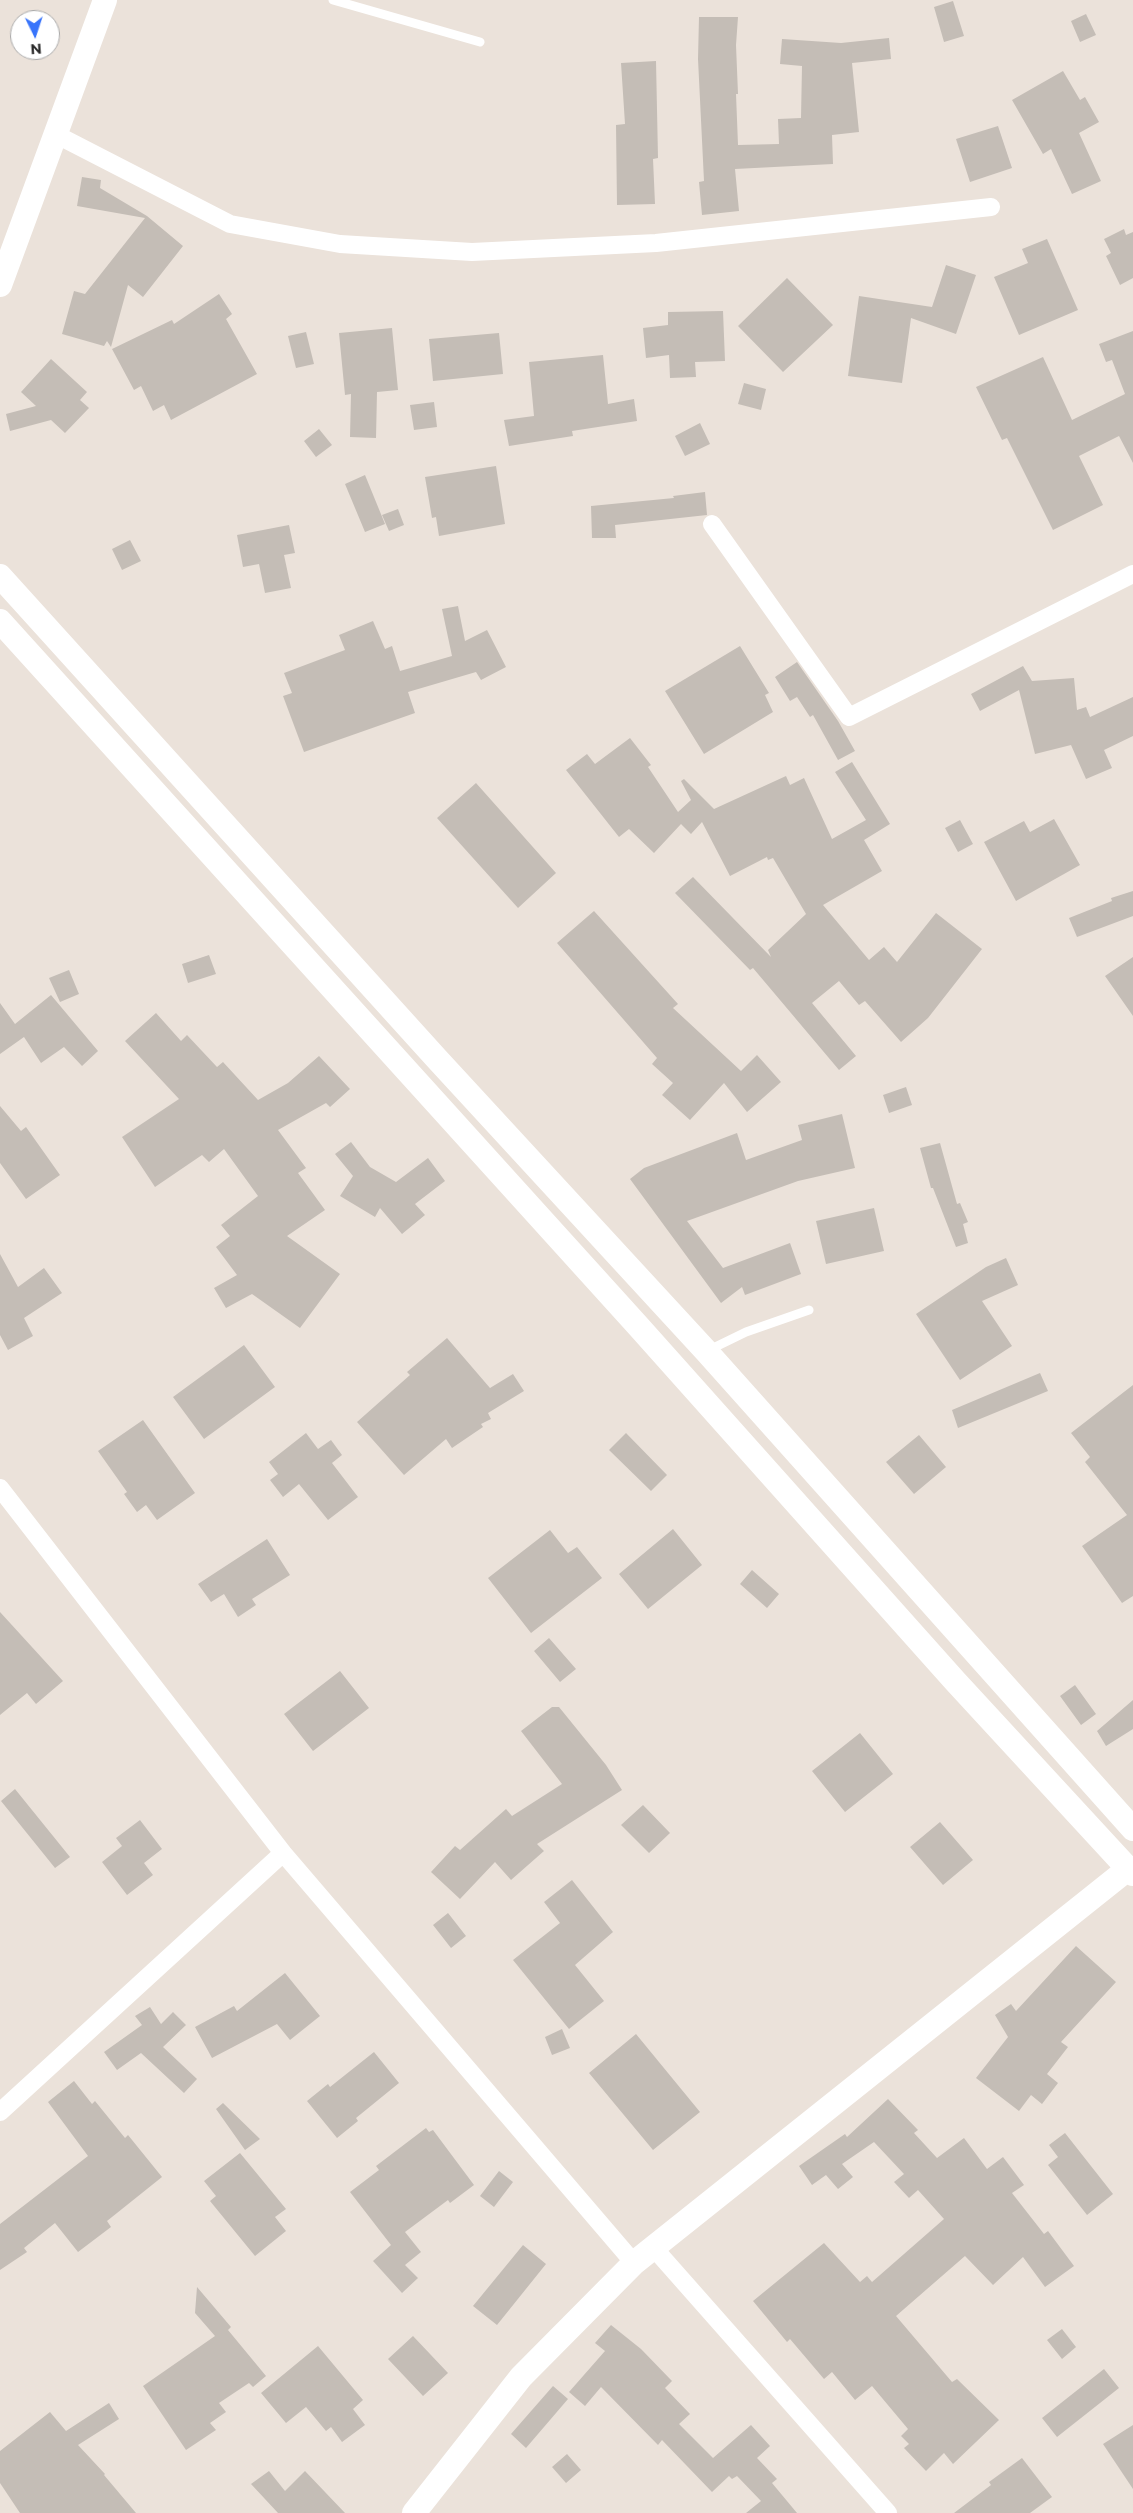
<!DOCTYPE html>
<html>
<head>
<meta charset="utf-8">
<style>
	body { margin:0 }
	#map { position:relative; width:1133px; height:2513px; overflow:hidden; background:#ebe2da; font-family:Montserrat,sans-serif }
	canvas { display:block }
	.north { position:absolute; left:10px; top:10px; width:50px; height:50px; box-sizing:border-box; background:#fff; border:1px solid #a9a9a9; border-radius:50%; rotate:176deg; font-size:14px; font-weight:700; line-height:20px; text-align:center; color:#292929 }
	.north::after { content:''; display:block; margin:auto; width:18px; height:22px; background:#3874fb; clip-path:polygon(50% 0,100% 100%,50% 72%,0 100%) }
</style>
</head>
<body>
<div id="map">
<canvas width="1133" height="2513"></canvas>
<div class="north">N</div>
</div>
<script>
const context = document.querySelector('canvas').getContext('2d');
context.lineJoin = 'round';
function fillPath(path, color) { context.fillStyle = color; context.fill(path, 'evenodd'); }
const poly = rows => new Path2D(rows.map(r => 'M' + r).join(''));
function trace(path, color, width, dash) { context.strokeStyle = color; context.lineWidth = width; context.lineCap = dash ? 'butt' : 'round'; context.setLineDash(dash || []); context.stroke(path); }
const building = poly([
	[953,1,964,36,944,42,934,7],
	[1086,14,1096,35,1080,42,1071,21],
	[699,17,738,17,736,45,738,94,736,94,738,145,779,144,778,119,801,118,802,66,780,64,782,39,841,43,889,38,891,59,852,63,859,132,832,135,833,164,735,169,739,211,702,215,699,182,704,181,698,59],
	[656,61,658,158,653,159,655,204,617,205,616,125,625,124,621,63],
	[1063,71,1080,100,1085,97,1099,122,1079,133,1101,181,1072,194,1051,149,1043,154,1012,100],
	[998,126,1012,168,970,182,956,139],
	[82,177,101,180,100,188,147,216,183,246,143,297,128,285,111,347,107,341,104,346,62,334,74,291,85,294,145,218,77,206],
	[1124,229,1126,235,1133,232,1133,278,1120,285,1106,256,1111,253,1104,239],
	[1047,239,1078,310,1019,335,994,277,1028,263,1022,249],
	[946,265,976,275,956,334,911,318,902,383,848,376,859,296,932,307],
	[787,278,833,325,783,372,738,326],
	[219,294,232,314,226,319,257,374,171,420,164,405,153,411,141,386,134,390,112,349,172,320,174,324],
	[723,311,725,361,695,362,696,377,670,378,669,355,646,358,643,328,668,325,668,312],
	[392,328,398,390,377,392,376,438,350,437,351,394,345,395,339,333],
	[1133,331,1133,463,1119,436,1079,456,1103,505,1053,530,1007,438,1002,440,976,387,1043,357,1072,420,1125,394,1112,360,1106,362,1099,344],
	[306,332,314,364,296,368,288,336],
	[499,333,503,374,433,381,429,339],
	[603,355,608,404,634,399,637,421,572,431,573,436,509,446,504,420,534,416,529,362],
	[51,359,87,392,80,400,89,408,65,433,51,420,10,431,6,414,36,406,21,392],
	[744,383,766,389,761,410,738,404],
	[434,402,437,427,414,430,410,405],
	[700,423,710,444,685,456,675,436],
	[319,429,332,445,316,457,304,441],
	[496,466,505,524,439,536,436,517,432,518,425,477],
	[365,475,385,524,365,532,345,484],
	[705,492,707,515,615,525,616,538,592,538,591,506,674,498,673,496],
	[398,509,404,525,389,531,382,515],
	[289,525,295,553,284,555,291,588,265,593,259,564,243,567,237,535],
	[130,540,141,561,122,570,112,549],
	[458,606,465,641,487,630,506,667,481,680,476,672,408,692,415,713,304,752,283,696,292,693,284,673,345,650,339,635,373,621,385,649,392,646,400,671,452,656,442,609],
	[740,646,769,693,765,695,773,712,704,754,665,691],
	[797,662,838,721,855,751,838,760,813,715,810,717,797,697,790,701,775,677],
	[1023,666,1032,681,1074,678,1077,710,1086,707,1090,717,1133,697,1133,736,1104,750,1112,768,1086,779,1071,745,1035,754,1019,690,980,711,971,694],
	[630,738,651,765,648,767,678,812,691,800,681,781,684,779,714,809,786,776,790,785,804,778,832,839,866,820,835,772,852,762,890,824,864,840,882,871,823,905,869,960,884,947,897,962,936,913,982,949,928,1018,901,1042,865,1001,859,1005,839,981,812,1003,856,1056,839,1070,753,968,750,970,675,893,693,877,771,957,768,950,806,914,773,858,768,860,767,857,730,876,702,822,691,834,681,824,654,853,629,829,619,837,566,770,587,754,595,764],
	[476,783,556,873,518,908,437,818],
	[1054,819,1080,865,1016,901,984,842,1024,821,1030,832],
	[960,820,973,844,958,852,945,828],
	[1133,891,1133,916,1077,937,1069,918,1112,901,1111,898],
	[594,911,678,1004,673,1008,741,1071,757,1055,781,1082,747,1112,724,1083,690,1120,662,1095,673,1083,652,1064,657,1058,557,943],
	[209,955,216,974,188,983,182,964],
	[1133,957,1133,1016,1105,976],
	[69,970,79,994,60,1002,49,978],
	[51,995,98,1051,82,1066,64,1047,41,1063,24,1037,0,1054,0,1003,15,1024],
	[156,1013,181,1041,187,1035,217,1067,223,1062,258,1100,288,1083,319,1056,350,1089,330,1107,326,1103,278,1130,306,1168,298,1173,325,1210,287,1236,340,1274,300,1328,252,1294,226,1308,214,1288,237,1275,216,1247,230,1236,221,1225,258,1196,224,1149,209,1162,202,1155,155,1187,122,1137,179,1099,125,1041],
	[906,1087,912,1105,889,1113,883,1095],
	[0,1106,21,1131,26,1127,60,1175,26,1199,0,1163],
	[842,1114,855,1168,798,1181,687,1221,723,1268,790,1243,801,1274,745,1295,742,1287,721,1303,630,1179,644,1168,737,1133,746,1160,802,1140,798,1125],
	[351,1142,370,1167,396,1182,428,1158,445,1181,415,1204,425,1215,402,1234,380,1208,375,1217,340,1196,353,1176,335,1154],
	[940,1143,957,1204,960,1203,968,1222,963,1224,968,1243,956,1247,933,1188,931,1188,920,1148],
	[874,1208,884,1251,826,1264,816,1221],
	[0,1254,18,1287,44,1268,62,1293,24,1318,33,1336,8,1350,0,1335],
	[1006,1258,1018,1285,982,1301,1012,1346,960,1380,916,1314,986,1267],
	[447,1338,490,1388,513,1374,524,1391,488,1413,491,1419,481,1424,483,1427,452,1448,446,1439,404,1475,357,1422,410,1375,407,1372],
	[244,1345,275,1387,204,1439,173,1397],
	[1040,1373,1048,1391,958,1428,952,1410],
	[1133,1385,1133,1596,1122,1603,1082,1546,1127,1515,1085,1462,1090,1457,1071,1433],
	[143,1420,195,1493,157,1520,146,1505,137,1512,124,1494,127,1492,98,1451],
	[306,1433,318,1449,331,1440,342,1455,332,1463,358,1497,328,1520,299,1484,283,1497,270,1480,278,1474,269,1462],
	[626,1433,667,1475,651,1491,609,1450],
	[919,1435,946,1467,914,1494,886,1462],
	[673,1529,702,1565,648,1609,619,1574],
	[550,1530,568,1553,577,1547,602,1578,531,1633,488,1578],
	[267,1539,290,1575,252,1599,256,1605,238,1617,224,1594,211,1602,198,1584],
	[752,1570,779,1594,767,1608,740,1584],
	[0,1612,63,1681,36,1704,27,1693,0,1715],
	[549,1638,576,1669,560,1682,534,1651],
	[340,1671,369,1708,313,1751,284,1714],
	[1075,1685,1096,1714,1081,1725,1060,1696],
	[1133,1700,1133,1729,1106,1746,1097,1731],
	[552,1707,559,1707,606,1765,622,1790,537,1844,544,1851,511,1880,495,1862,460,1899,431,1872,455,1846,460,1850,506,1809,512,1816,562,1784,521,1731],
	[860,1733,893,1774,845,1812,812,1771],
	[15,1789,70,1857,55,1868,1,1801],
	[643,1805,670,1833,649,1853,621,1825],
	[140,1820,162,1849,144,1863,153,1875,127,1895,102,1862,122,1846,116,1838],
	[940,1822,973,1860,943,1885,910,1847],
	[572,1880,613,1932,575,1965,604,2001,569,2029,513,1960,560,1923,544,1902],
	[448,1913,466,1936,451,1948,433,1925],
	[1076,1946,1116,1982,1061,2042,1068,2047,1047,2074,1058,2083,1042,2104,1031,2095,1019,2111,976,2078,1008,2037,995,2015,1011,2004,1016,2011],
	[285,1973,320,2016,290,2040,277,2024,212,2058,195,2027,234,2006,237,2011],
	[150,2007,161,2024,173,2012,186,2025,163,2047,197,2079,184,2093,141,2053,117,2070,104,2052,142,2025,135,2016],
	[562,2029,570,2048,552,2055,545,2037],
	[636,2034,700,2112,653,2150,589,2073],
	[374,2052,399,2083,356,2118,358,2121,337,2138,307,2101,328,2084,330,2087],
	[74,2081,92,2104,95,2101,125,2138,128,2135,162,2177,107,2221,111,2227,78,2252,55,2223,24,2248,27,2252,0,2270,0,2224,88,2156,48,2102],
	[888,2099,918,2130,914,2133,937,2158,964,2138,987,2169,1003,2157,1024,2185,1012,2193,1044,2234,1048,2231,1074,2266,1045,2287,1023,2257,993,2285,965,2256,896,2316,952,2382,957,2379,999,2420,953,2464,944,2453,926,2471,904,2448,909,2444,901,2436,908,2429,872,2386,855,2400,832,2372,824,2379,790,2339,787,2342,753,2301,824,2243,860,2282,867,2276,872,2282,944,2219,918,2190,909,2198,894,2182,904,2174,874,2142,842,2164,853,2177,838,2189,826,2175,812,2185,799,2166,845,2134,847,2137],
	[223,2103,260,2139,245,2150,216,2109],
	[426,2128,429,2132,433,2130,474,2185,450,2203,448,2200,405,2232,421,2252,405,2265,418,2278,402,2293,373,2261,391,2245,350,2192,379,2170,376,2166],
	[1065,2133,1113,2194,1087,2215,1048,2165,1058,2157,1049,2145],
	[240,2153,286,2209,275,2217,286,2231,255,2256,210,2201,216,2196,204,2181],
	[499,2171,513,2182,494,2207,480,2196],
	[523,2245,546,2264,497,2325,473,2306],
	[197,2287,231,2327,228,2330,266,2376,253,2387,249,2383,219,2403,226,2412,210,2423,216,2430,186,2450,143,2386,215,2336,195,2313],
	[611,2325,641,2349,672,2381,665,2388,690,2414,679,2424,713,2458,751,2425,770,2446,757,2458,777,2479,772,2483,797,2513,746,2513,761,2501,737,2476,732,2479,729,2476,712,2492,662,2440,658,2445,601,2387,585,2406,569,2392,605,2351,595,2343],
	[1062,2329,1076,2347,1062,2359,1047,2340],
	[413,2336,448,2373,423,2396,388,2359],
	[318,2346,363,2400,353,2409,365,2425,342,2442,331,2427,326,2431,306,2407,286,2423,261,2393],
	[1104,2369,1119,2388,1057,2437,1042,2418],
	[553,2386,568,2399,526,2448,511,2434],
	[109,2403,119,2419,78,2445,105,2474,104,2475,136,2513,20,2513,0,2483,0,2451,50,2412,66,2431],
	[1133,2425,1133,2489,1103,2444],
	[567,2454,581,2470,566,2483,552,2467],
	[1022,2458,1052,2497,1030,2513,954,2513,991,2485,989,2482],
	[269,2471,285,2491,305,2471,345,2513,278,2513,251,2484]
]);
const lane = poly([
	[333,0,480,42],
	[707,1351,746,1332,809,1310]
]);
const street = poly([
	[55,134,230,224,340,244,472,252,656,243,991,207],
	[712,524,849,717,1133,574],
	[0,1488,283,1853,634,2263],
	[0,2112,283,1853],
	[653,2247,888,2513]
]);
const secondary = poly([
	[0,285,105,0],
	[0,576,437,1059,706,1351,1133,1829],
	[0,621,639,1327,955,1681,1133,1874],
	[414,2513,521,2377,634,2263,1128,1869]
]);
fillPath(building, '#c4bdb6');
trace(lane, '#fff', 9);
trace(street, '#fff', 18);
trace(secondary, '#fff', 24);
</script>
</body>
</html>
